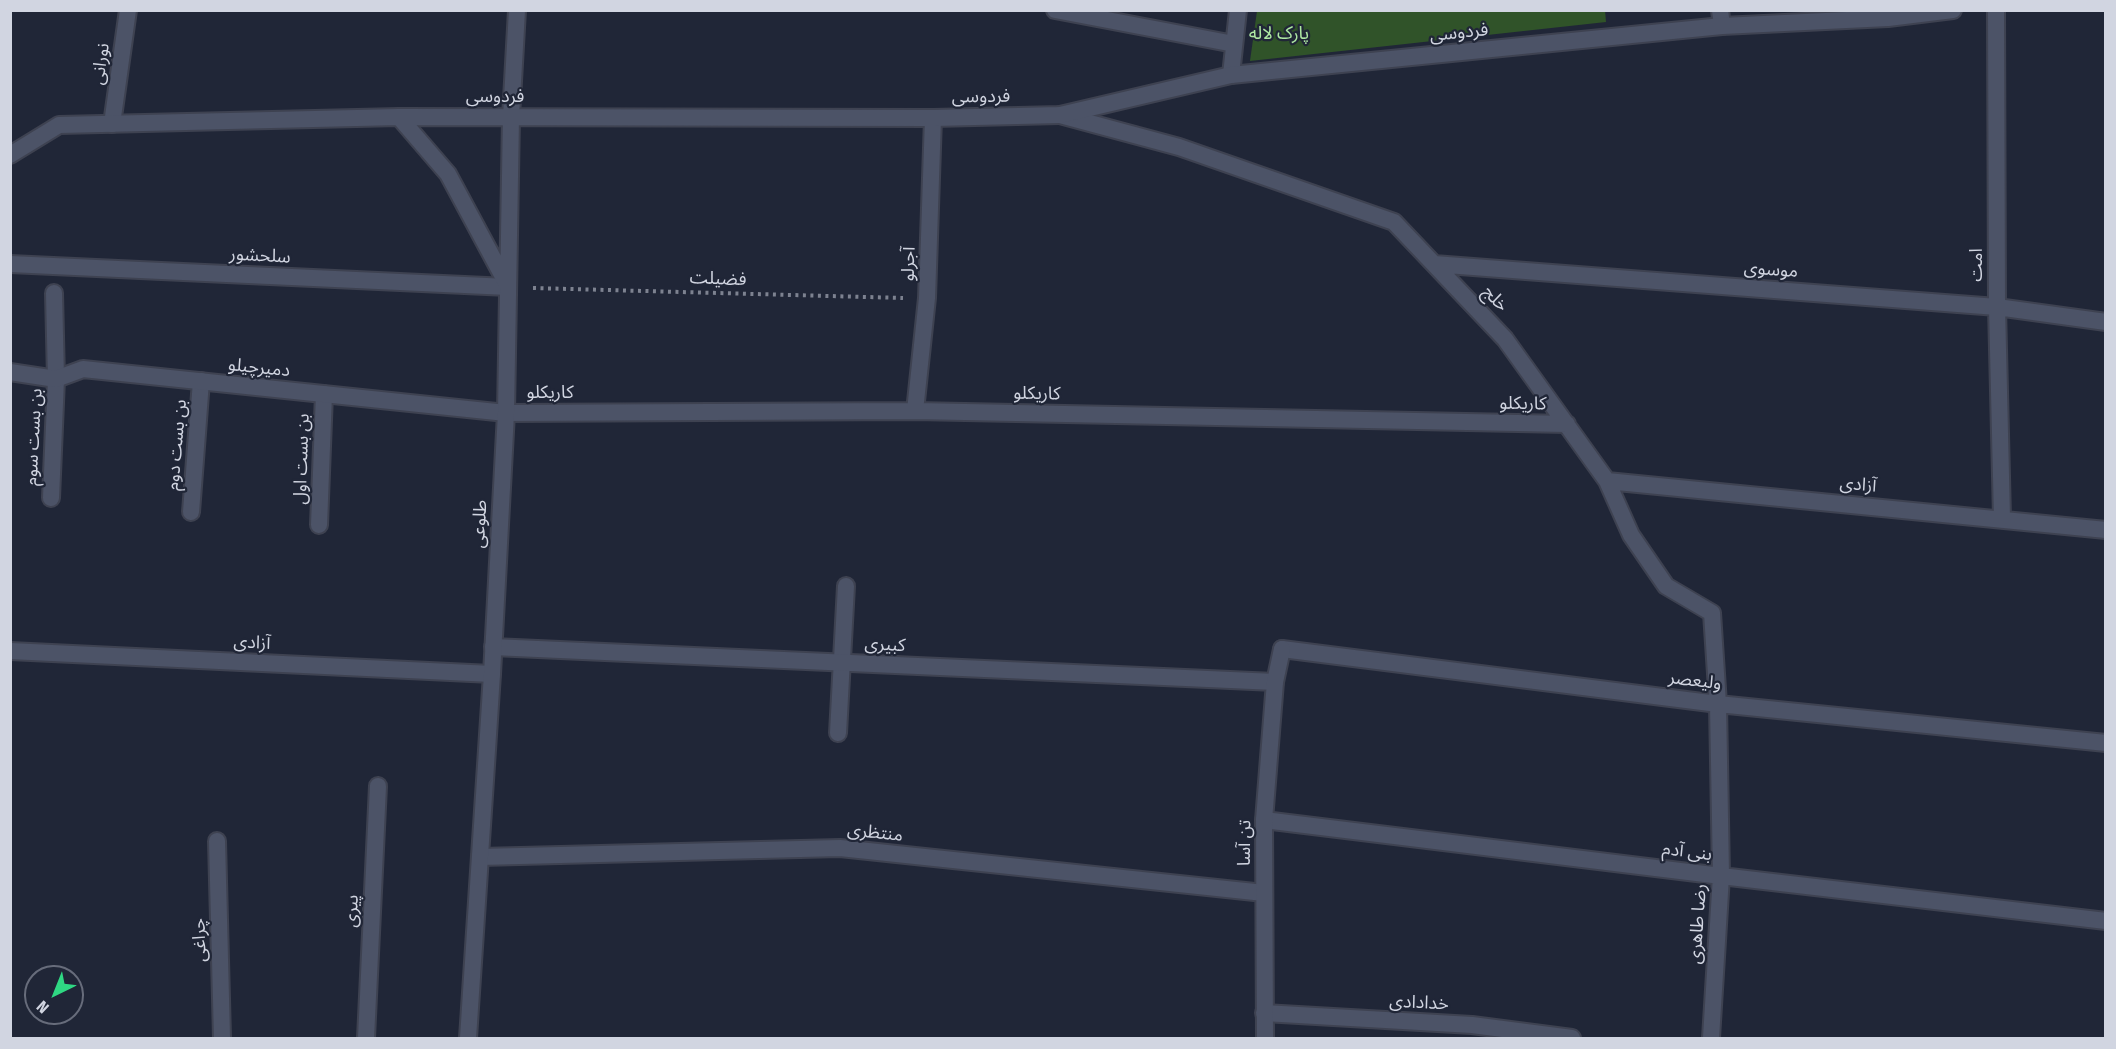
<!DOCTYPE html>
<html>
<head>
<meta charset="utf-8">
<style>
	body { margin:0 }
	#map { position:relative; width:2116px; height:1049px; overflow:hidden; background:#202637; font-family:"Fira Sans Condensed",sans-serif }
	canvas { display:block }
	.frame { position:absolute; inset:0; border:12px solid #d1d5e1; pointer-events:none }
	.north { position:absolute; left:24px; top:965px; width:60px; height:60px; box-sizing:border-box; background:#202637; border:2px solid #676c7b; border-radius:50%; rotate:223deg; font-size:16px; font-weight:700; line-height:24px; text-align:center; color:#d1d5e1 }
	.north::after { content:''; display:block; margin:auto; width:21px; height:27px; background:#2fd883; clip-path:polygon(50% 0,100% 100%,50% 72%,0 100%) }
</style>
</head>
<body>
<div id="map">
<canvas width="2116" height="1049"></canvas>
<div class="frame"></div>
<div class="north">N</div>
</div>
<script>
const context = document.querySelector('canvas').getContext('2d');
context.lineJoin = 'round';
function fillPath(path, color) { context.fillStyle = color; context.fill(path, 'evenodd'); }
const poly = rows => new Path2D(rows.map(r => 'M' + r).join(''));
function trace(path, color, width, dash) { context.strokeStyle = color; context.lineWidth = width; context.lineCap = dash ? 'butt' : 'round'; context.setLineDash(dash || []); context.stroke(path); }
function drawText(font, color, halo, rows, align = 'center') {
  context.font = font + ' "Fira Sans Condensed","Noto Sans Arabic",sans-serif'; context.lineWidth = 4.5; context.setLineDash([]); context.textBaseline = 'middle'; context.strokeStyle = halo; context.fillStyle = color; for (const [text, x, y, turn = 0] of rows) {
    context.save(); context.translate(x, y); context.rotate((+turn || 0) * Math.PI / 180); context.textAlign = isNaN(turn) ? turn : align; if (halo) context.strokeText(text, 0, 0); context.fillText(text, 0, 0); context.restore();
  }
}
const green = poly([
	[1257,11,1605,10,1606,22,1250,61]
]);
const path = poly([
	[533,288,903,298]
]);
const service = poly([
	[51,498,56,379,54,293],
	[191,512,201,381],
	[319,525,324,394],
	[838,733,846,586],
	[217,841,222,1038],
	[366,1038,378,786]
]);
const minor = poly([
	[1055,10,1234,44],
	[1720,10,1722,26],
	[1996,10,1997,307,2002,518],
	[1231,75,1238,10],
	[1060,115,1179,147,1394,222,1505,339,1607,481,1631,535,1666,586,1712,613,1718,704,1721,876,1711,1038],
	[112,124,128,10],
	[10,264,508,287],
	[1434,264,1997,307,2106,322],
	[10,372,56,379,83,369,506,413,915,411,1567,424],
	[915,411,927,298,933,118],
	[1607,481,2106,530],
	[493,647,1275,682],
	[1282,649,1718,704,2106,743],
	[10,651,492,674],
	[1264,820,1721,876,2106,921],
	[480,857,840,848,1264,893],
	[1264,1013,1472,1025,1572,1038]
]);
const tertiary = poly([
	[399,117,448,174,508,286],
	[468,1038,492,674,506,413,511,117,517,10],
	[1265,1038,1264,820,1275,682,1282,649]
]);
const secondary = poly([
	[10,155,59,125,399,117,933,118,1060,115,1231,75,1722,26,1888,18,1953,10]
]);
const streetNames = [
	["فردوسی",1459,33,-6],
	["نورانی",101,64,-82],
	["فردوسی",495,97],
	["فردوسی",981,97,-1],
	["سلحشور",260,256,3],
	["آجرلو",909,264,-88],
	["امت",1977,265,-90],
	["موسوی",1771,270,4],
	["فضیلت",718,279,2],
	["خلج",1495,299,46],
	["دمیرچیلو",259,368,6],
	["کاریکلو",550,393],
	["کاریکلو",1037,394,1],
	["کاریکلو",1523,404,1],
	["بن بست سوم",34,437,-87],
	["بن بست دوم",177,445,-85],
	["بن بست اول",302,459,-88],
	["آزادی",1858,485,5],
	["طلوعی",480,524,-87],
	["آزادی",252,643,3],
	["کبیری",885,645,3],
	["ولیعصر",1695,681,7],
	["منتظری",875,833,6],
	["تن آسا",1245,843,-89],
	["بنی آدم",1687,852,7],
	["پیری",352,911,-87],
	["رضا طاهری",1698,924,-86],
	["چراغی",200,940,-92],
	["خدادادی",1419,1003,3]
];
const parkNames = [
	["پارک لاله",1279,34]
];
fillPath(green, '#305329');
trace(service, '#3e4251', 20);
trace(minor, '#3e4251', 20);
trace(tertiary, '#3e4251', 20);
trace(secondary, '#3e4251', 20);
trace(path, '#7d8290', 4, [3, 4.5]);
trace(service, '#4c5367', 16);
trace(minor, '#4c5367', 16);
trace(tertiary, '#4c5367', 16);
trace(secondary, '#4c5367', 16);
drawText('18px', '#d1d5e1', '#202637', streetNames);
drawText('18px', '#aee8a3', '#202637', parkNames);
</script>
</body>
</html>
